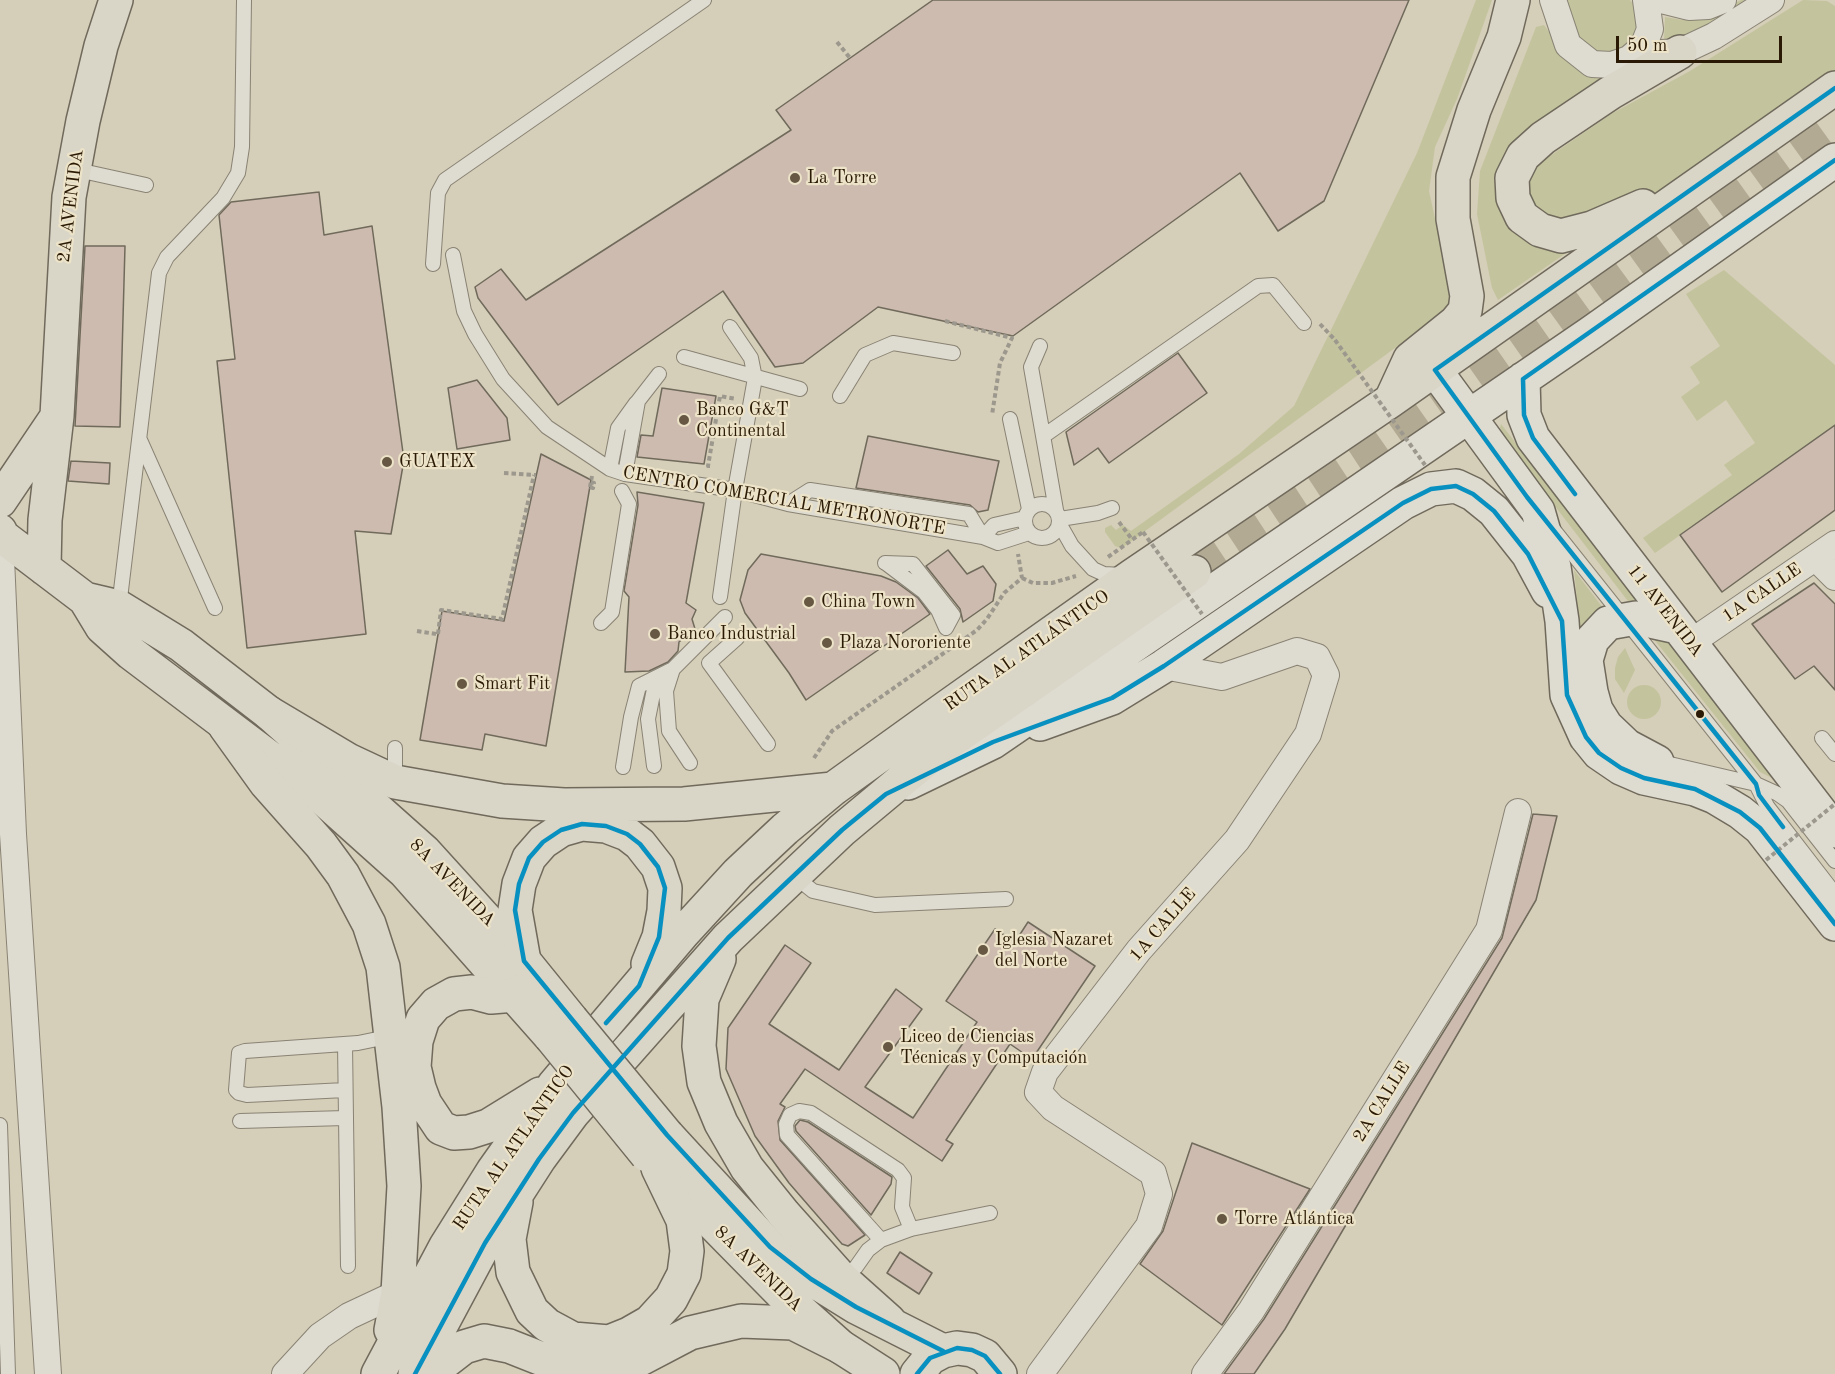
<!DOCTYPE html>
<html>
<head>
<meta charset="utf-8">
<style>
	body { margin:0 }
	#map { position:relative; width:1835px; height:1374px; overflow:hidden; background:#d5ceb8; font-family:"Old Standard TT",serif }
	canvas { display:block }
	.scale { position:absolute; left:1616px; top:36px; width:166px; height:27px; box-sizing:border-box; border:3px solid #2a1904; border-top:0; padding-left:8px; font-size:18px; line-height:21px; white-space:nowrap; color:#2a1904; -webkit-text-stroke:4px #ece3c8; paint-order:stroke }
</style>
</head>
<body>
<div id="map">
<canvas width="1835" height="1374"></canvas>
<div class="scale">50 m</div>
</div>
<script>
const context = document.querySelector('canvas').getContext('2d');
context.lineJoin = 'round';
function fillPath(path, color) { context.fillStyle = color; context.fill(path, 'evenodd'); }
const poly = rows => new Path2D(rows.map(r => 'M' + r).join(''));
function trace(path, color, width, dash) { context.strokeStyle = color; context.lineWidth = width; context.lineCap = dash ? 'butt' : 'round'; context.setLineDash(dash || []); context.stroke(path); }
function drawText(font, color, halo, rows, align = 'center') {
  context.font = font + ' "Old Standard TT",serif'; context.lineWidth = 4.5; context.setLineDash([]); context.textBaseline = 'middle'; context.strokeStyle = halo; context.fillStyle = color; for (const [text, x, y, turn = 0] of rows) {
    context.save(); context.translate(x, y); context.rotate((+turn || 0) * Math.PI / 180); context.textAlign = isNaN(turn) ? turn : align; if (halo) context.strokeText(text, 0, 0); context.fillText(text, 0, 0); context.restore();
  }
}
const green = poly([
	[1476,0,1492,0,1457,99,1435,147,1429,191,1448,278,1450,304,1440,315,1126,545,1121,548,1115,546,1105,532,1105,528,1111,525,1116,530,1123,525,1131,531,1239,454,1294,406,1417,153],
	[1564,0,1630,0,1636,7,1640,22,1636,38,1626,50,1611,56,1595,54,1582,45],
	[1741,0,1753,0,1679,41,1664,41,1665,17,1683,20,1705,18],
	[1803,0,1827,1,1835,6,1835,74,1691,177,1638,200,1569,222,1540,213,1530,200,1528,178,1534,167,1611,114,1690,71],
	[1544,25,1573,65,1607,75,1501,186,1569,245,1569,251,1498,300,1492,288,1477,214,1480,171,1536,27],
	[1724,270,1835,365,1835,425,1655,553,1643,538,1732,475,1724,465,1755,443,1726,400,1697,421,1681,397,1700,383,1690,367,1720,346,1686,294],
	[1501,424,1641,604,1631,605,1511,449,1500,428],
	[1574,570,1603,608,1580,627],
	[1649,633,1676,647,1784,784,1760,772],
	[1625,648,1635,670,1624,693,1615,679,1615,668,1618,657],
	'1627 702a17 17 0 1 1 34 0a17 17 0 1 1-34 0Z'
]);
const building = poly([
	[933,0,1409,0,1324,201,1278,231,1240,173,1013,336,878,307,803,363,775,367,723,291,558,405,478,298,475,287,501,269,526,300,791,130,776,110,933,0],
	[319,192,324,235,372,226,404,460,391,534,355,531,366,634,247,648,217,361,235,359,219,215,231,202,319,192],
	[85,246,125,246,120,427,75,426,85,246],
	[1178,353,1207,393,1109,463,1098,448,1074,465,1066,432,1178,353],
	[477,380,507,418,510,440,457,449,448,388,477,380],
	[662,388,716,396,704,464,637,457,641,435,653,436,662,388],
	[1835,425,1835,510,1722,592,1680,535,1835,425],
	[868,436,999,461,988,510,978,512,970,505,856,488,868,436],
	[541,454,591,480,546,746,485,734,482,750,420,740,442,611,504,621,541,454],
	[71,461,110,463,109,484,68,481,71,461],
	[637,492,704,503,686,603,696,610,692,619,695,629,679,642,678,651,668,662,649,671,625,672,629,597,624,591,638,505,637,492],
	[948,550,967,574,983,566,996,584,993,601,963,622,960,609,926,566,948,550],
	[761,554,881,576,896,582,918,598,930,614,806,700,789,673,745,613,740,600,748,570,761,554],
	[1814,583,1835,604,1835,690,1814,666,1795,679,1752,624,1814,583],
	[1533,814,1557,816,1536,900,1285,1329,1254,1374,1224,1374,1264,1319,1502,938,1533,814],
	[1028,922,1095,966,1032,1059,1010,1044,946,1140,953,1144,942,1161,805,1069,780,1104,785,1107,778,1121,780,1140,865,1235,848,1246,842,1244,789,1183,755,1136,726,1069,728,1028,785,945,811,963,769,1024,839,1070,896,989,922,1009,865,1087,913,1118,977,1022,946,1001,995,929,1015,942,1028,922],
	[800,1120,808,1122,892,1177,891,1184,871,1215,796,1131,795,1126,800,1120],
	[1192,1143,1310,1189,1222,1325,1140,1264,1163,1231,1192,1143],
	[900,1252,932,1273,919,1294,887,1273,900,1252]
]);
const highwayTunnel = poly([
	[1194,572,1373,454,1551,329,1835,123]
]);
const path = poly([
	[837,42,850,58],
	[945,321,1012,338,1000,363,992,415],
	[1320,324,1335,340],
	[710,466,708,466,720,396,736,399],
	[504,473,536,475],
	[590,487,592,476],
	[590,487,593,488,594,483,591,482],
	[1119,522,1131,538],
	[1108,557,1143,532],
	[1022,578,1033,583,1052,583,1076,576],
	[417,631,436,634],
	[438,634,441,610,502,619,534,475],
	[814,758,832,731,977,630,987,619,1004,593,1022,578,1018,554]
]);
const lane = poly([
	[73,169,146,185],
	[453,255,464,311,475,334,503,379,547,427,610,469,625,474,735,490,788,504,983,537,998,543,1029,533],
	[433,264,438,193,445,180,704,0],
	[1040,346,1031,367,1056,510],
	[684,357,800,389],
	[840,396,865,355,893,343,953,353],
	[1010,419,1029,509],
	[1045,435,1258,286,1273,285,1304,323],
	[140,440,215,608],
	[610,469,618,428,636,403],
	[625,474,638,401,659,374],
	'1025 521a17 17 0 1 1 34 0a17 17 0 1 1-34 0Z',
	[788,504,810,490,969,514,983,537],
	[1060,519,1098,513,1112,508],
	[1059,523,1072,546,1093,569,1104,574,1123,575],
	[1553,529,1756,784,1767,806,1835,894],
	[983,537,994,525,1025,518],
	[885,563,913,564,953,615,946,628],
	[887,564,924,592,938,610,946,628],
	[720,597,735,490,755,378,751,358,730,327],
	[119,607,159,273,167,257,223,198,238,173,242,147,244,0],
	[601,623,612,612,629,504,622,491],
	[737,638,709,663,768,744],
	[1822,738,1835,754],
	[1657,761,1756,784,1778,794,1788,801,1835,861],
	[690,763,669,731,666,691,673,669,725,617],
	[654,766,648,719,654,689,665,678],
	[623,767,631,717,639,686,673,669],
	[395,780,395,748],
	[793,875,813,891,875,905,1006,899],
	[345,1044,348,1266],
	[345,1090,247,1095,239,1093,236,1090,239,1053,245,1051,358,1043,392,1036],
	[240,1121,345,1118],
	[0,1125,8,1374],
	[881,1240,787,1135,786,1124,790,1115,799,1111,811,1113,898,1170,904,1178,902,1207,911,1229],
	[842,1279,856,1267,868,1250,881,1240,911,1229,990,1213]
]);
const street = poly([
	[1553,0,1568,45,1592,64,1612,65,1629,59,1643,47,1650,29,1646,0],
	[1661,0,1689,7,1708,6,1723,0],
	[1662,53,1680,52,1714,36,1771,0],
	[0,535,13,834,48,1374],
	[1816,558,1835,577],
	[1690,643,1835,544],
	[285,1374,320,1336,349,1316,398,1293],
	[1040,1374,1149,1226,1159,1194,1153,1173,1053,1108,1038,1092,1045,1072,1139,950,1237,840,1308,734,1326,675,1317,657,1297,651,1222,677,1164,666],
	[1205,1374,1251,1311,1489,930,1518,812]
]);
const secondary = poly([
	[1435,370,1538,511,1554,567,1562,621,1567,695,1586,737,1599,753,1621,768,1644,778,1695,789,1715,797,1740,812,1760,828,1835,924],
	[1523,379,1524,415,1533,438,1835,831],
	[1040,724,1112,698,1164,666,1403,503,1431,489,1456,486,1473,494,1494,511,1528,554,1548,591],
	[1657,762,1627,746,1606,726,1596,710,1591,692,1586,660,1592,640,1608,623,1636,618,1677,627],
	[908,783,993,742,1592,332,1835,160]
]);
const primary = poly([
	[0,501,56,418],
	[0,531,2,536,85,599,102,627,131,653,319,795,405,872,551,1037],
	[44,568,45,520,57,416,69,197,83,121,101,46,116,0],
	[85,599,119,607,181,645,269,713,425,852,524,961,571,1019],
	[667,1135,770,1247,811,1279,856,1307,943,1351],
	[664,1174,785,1297,841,1347,883,1374],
	[917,1374,930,1358,943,1351,957,1348,972,1350,985,1356,1000,1374]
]);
const highway = poly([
	[1643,206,1592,228,1561,236,1540,230,1522,217,1513,198,1512,178,1523,156,1543,138,1610,93,1680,52],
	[1392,398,1410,359,1456,322,1465,311,1467,296,1453,219,1453,177,1474,110,1504,37,1513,0],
	[269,713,348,760,395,782,502,801,564,805,684,804,833,789],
	[225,726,266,783,321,845,343,875,369,924,383,967,399,1107,404,1186,398,1293,391,1330],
	[719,959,702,999,699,1046,704,1082,721,1123,747,1168,784,1214,842,1279,889,1321],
	[524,961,515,910,519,884,529,858,543,842,561,830,582,824,606,826,627,834,640,844,658,867,665,888,664,911,659,937,648,964],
	[515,995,491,997,472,992,454,994,436,1004,423,1019,416,1041,414,1067,419,1088,425,1104,441,1128,454,1133,469,1132,488,1126,540,1094],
	[516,1202,509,1239,513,1272,532,1311,547,1325,573,1339,609,1342,629,1334,650,1322,671,1299,684,1274,687,1251,683,1220,658,1168],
	[378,1374,446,1246,493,1171,554,1085,683,933,738,873,785,829,833,789,947,707,1132,576,1390,401,1835,88],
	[415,1374,485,1243,539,1159,573,1113,728,938,842,830,938,750,1194,572],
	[429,1374,464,1347,484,1341,509,1346,570,1370,590,1371,627,1366,690,1333,741,1321,793,1323,841,1347]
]);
const pathBridge = poly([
	[1335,340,1425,465],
	[1143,532,1202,614],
	[1766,860,1835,804]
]);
const primaryBridge = poly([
	[571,1019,667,1135],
	[551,1037,647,1155]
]);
const bus1 = poly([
	[1575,494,1533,438,1524,415,1523,379,1835,160],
	[1783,827,1759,795,1756,784,1527,497,1435,370,1835,88],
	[606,1023,639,986,659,937,665,888,658,867,640,844,627,834,606,826,582,824,561,830,543,842,529,858,519,884,515,910,524,961,667,1135,770,1247,811,1279,856,1307,943,1351],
	[415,1374,485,1243,539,1159,573,1113,728,938,842,830,886,794,993,742,1112,698,1164,666,1403,503,1431,489,1456,486,1473,494,1494,511,1528,554,1562,621,1567,695,1586,737,1599,753,1621,768,1644,778,1695,789,1740,812,1760,828,1835,924],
	[917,1374,930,1358,957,1348,972,1350,985,1356,1000,1374]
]);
const markers = [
	[795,178,6,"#665843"],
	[684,420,6,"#665843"],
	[387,462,6,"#665843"],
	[809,602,6,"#665843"],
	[655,634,6,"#665843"],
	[827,643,6,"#665843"],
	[462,684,6,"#665843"],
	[1700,714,5,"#2a1904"],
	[983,950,6,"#665843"],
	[888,1047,6,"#665843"],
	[1222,1219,6,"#665843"]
];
const poiNames = [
	["La Torre",807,178],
	["Banco G&T",696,410],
	["Continental",696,431],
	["GUATEX",399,462],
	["China Town",821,602],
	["Banco Industrial",667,634],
	["Plaza Nororiente",839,643],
	["Smart Fit",474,684],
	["Iglesia Nazaret",995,940],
	["del Norte",995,961],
	["Liceo de Ciencias",900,1037],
	["Técnicas y Computación",900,1058],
	["Torre Atlántica",1234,1219]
];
const streetNames = [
	["2A AVENIDA",71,206,-83],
	["CENTRO COMERCIAL METRONORTE",784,501,10],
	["1A CALLE",1762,593,-34],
	["11 AVENIDA",1665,611,52],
	["RUTA AL ATLÁNTICO",1027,651,-35],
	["8A AVENIDA",452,883,46],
	["1A CALLE",1163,925,-49],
	["2A CALLE",1382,1102,-58],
	["RUTA AL ATLÁNTICO",514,1148,-55],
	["8A AVENIDA",758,1269,44]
];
fillPath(green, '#c3c49e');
fillPath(building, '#ccbbae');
trace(building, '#706a5c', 1.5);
trace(highwayTunnel, '#b3aa94', 33, [33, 16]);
trace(lane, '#898374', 16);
trace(street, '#898374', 28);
trace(secondary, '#706a5c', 36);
trace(primary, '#706a5c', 36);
trace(highway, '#706a5c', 36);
trace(path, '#9c988e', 4, [4.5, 3]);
trace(lane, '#dedbd0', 14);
trace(street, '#dedbd0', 26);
trace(secondary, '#dedbd0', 33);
trace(primary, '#d9d5c7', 33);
trace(highway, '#d9d5c7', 33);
trace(primaryBridge, '#706a5c', 36, []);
trace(pathBridge, '#9c988e', 4, [4.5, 3]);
trace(primaryBridge, '#d9d5c7', 33);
trace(bus1, '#0890c0', 4.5);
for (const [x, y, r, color] of markers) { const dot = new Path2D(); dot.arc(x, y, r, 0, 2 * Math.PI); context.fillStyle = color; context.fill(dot); trace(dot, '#ece3c8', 2); }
drawText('18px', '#2a1904', '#ece3c8', poiNames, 'left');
drawText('18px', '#2a1904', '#ece3c8', streetNames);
</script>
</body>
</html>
